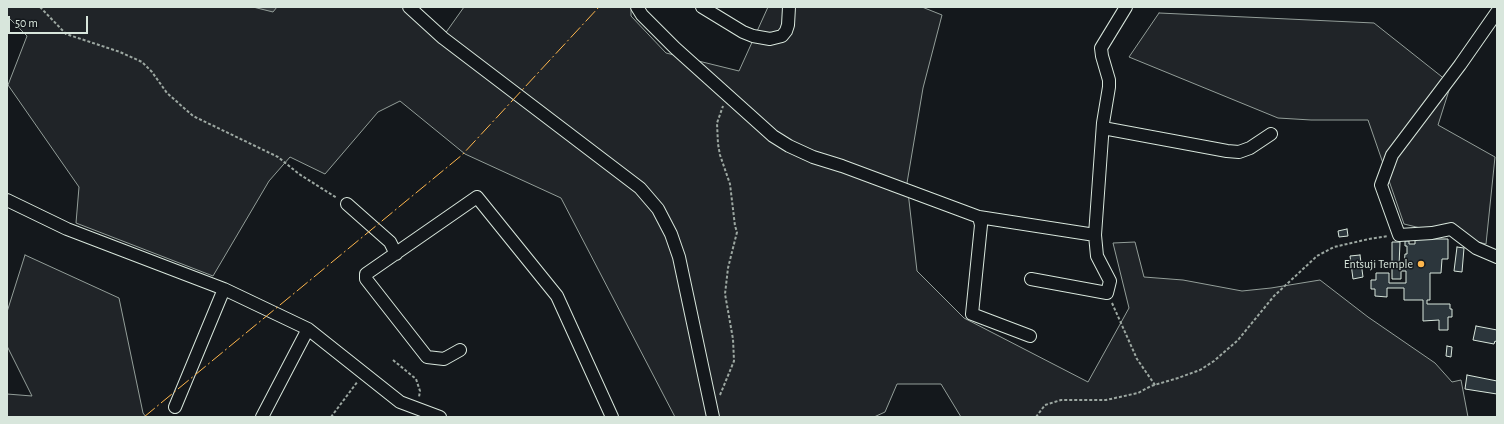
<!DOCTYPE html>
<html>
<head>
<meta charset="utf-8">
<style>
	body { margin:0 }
	#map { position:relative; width:1504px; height:424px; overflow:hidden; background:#14181c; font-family:"Alegreya Sans",sans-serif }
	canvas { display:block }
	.frame { position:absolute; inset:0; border:8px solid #d8e6dc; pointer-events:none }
	.scale { position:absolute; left:8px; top:16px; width:80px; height:18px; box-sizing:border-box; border:2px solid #d8e6dc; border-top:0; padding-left:5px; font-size:12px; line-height:14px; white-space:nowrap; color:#d8e6dc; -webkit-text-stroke:3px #14181c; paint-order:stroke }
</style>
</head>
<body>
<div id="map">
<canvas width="1504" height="424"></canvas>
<div class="frame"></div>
<div class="scale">50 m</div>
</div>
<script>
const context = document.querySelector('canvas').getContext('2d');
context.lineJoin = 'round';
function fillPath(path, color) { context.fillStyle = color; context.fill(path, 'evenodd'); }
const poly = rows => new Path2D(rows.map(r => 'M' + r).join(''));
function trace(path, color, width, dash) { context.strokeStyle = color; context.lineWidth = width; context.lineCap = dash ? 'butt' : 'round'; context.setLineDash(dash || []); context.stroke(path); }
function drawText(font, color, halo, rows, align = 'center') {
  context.font = font + ' "Alegreya Sans",sans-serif'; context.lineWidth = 3; context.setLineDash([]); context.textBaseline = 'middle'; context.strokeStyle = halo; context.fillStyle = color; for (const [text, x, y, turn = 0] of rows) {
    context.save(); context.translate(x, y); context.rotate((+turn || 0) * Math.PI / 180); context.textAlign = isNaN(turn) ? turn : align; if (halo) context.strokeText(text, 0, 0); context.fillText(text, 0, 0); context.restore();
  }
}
const green = poly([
	[7,7,405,7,442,38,464,7,631,7,631,16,666,53,739,71,768,7,922,7,942,15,923,88,907,183,917,271,964,318,1088,382,1129,308,1113,243,1135,242,1144,277,1183,280,1242,291,1271,288,1320,280,1368,317,1435,363,1452,382,1461,380,1468,417,961,417,941,384,897,384,885,412,874,417,675,417,561,198,465,154,400,101,378,112,325,174,290,157,269,181,213,276,76,223,79,187,8,85,27,36,7,16,7,7],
	[1159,13,1374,23,1451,84,1438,125,1495,157,1486,244,1404,224,1368,120,1311,120,1278,118,1129,57,1159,13],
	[25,255,119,298,143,413,146,417,7,417,7,394,32,396,7,346,7,312,25,255]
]);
const water = poly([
	[253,7,277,7,273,12,253,7]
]);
const building = poly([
	[1347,229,1348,236,1339,237,1338,231,1347,229],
	[1415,239,1448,239,1448,259,1442,259,1441,273,1430,273,1430,300,1427,300,1427,304,1450,304,1450,309,1452,309,1452,317,1448,317,1448,330,1439,330,1439,320,1423,321,1423,300,1404,300,1404,288,1387,288,1387,297,1375,296,1375,289,1371,289,1371,280,1376,280,1376,273,1389,273,1389,283,1406,283,1406,271,1401,271,1401,279,1392,279,1392,242,1400,242,1399,266,1404,266,1405,254,1407,254,1407,246,1405,246,1405,241,1409,241,1409,244,1415,244,1415,239],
	[1457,247,1464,248,1462,272,1454,271,1457,247],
	[1360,255,1363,277,1353,279,1350,256,1360,255],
	[1476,326,1497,330,1497,342,1495,341,1494,344,1473,340,1476,326],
	[1447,346,1452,347,1451,357,1446,356,1447,346],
	[1467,375,1497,381,1497,394,1465,389,1467,375]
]);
const path = poly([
	[40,7,66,34,120,52,142,62,152,72,167,93,193,116,278,157,299,174,337,198],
	[1112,303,1137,359,1155,385],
	[393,360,416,379,420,391,419,397],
	[720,395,734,361,733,339,725,294,728,268,737,232,735,226,730,184,720,155,718,144,717,123,723,106],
	[331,417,358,381],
	[1036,417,1045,405,1061,400,1106,400,1138,393,1151,386,1178,378,1200,370,1214,361,1238,340,1274,296,1317,256,1334,247,1369,239,1388,236]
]);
const minor = poly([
	[409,7,443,38,640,188,658,209,671,234,679,257,713,417],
	[637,7,642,15,675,48,773,136,789,146,813,157,842,166,979,217,1095,235],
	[702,7,743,32,753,36,770,39,782,36,786,31,788,25,789,7],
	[1497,12,1460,65,1392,155,1381,185,1399,235,1432,233,1451,229,1476,248,1497,257],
	[1103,128,1227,151,1239,152,1250,148,1271,134],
	[7,200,67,229,224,289,308,329,400,402,440,417],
	[347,204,390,242,396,254],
	[979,217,981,225,972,314,1030,336],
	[1031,279,1107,293,1110,281,1097,256,1095,235,1103,123,1109,87,1109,80,1102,56,1101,48,1126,7],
	[460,350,444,359,427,357,366,279,366,274,477,197,557,296,612,417],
	[175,407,224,289],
	[262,417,308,329]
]);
const power = poly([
	[144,417,462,155,599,7]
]);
const markers = [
	[1421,264,4,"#ffb74d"]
];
const poiNames = [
	["Entsuji Temple",1413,264]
];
fillPath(green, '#202428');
trace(green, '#939e99', 1);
fillPath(water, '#363b3e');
trace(water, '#939e99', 1);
fillPath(building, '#2c363c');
trace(building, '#d8e6dc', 1);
trace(minor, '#d8e6dc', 14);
trace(path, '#9da8a2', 2, [3, 2]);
trace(minor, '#14181c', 12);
trace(power, '#ffb74d', 1, [14, 3, 2, 3]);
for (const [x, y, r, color] of markers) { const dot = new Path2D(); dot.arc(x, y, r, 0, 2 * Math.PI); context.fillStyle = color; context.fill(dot); trace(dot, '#14181c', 1.5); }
drawText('12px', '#d8e6dc', '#14181c', poiNames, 'right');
</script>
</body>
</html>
